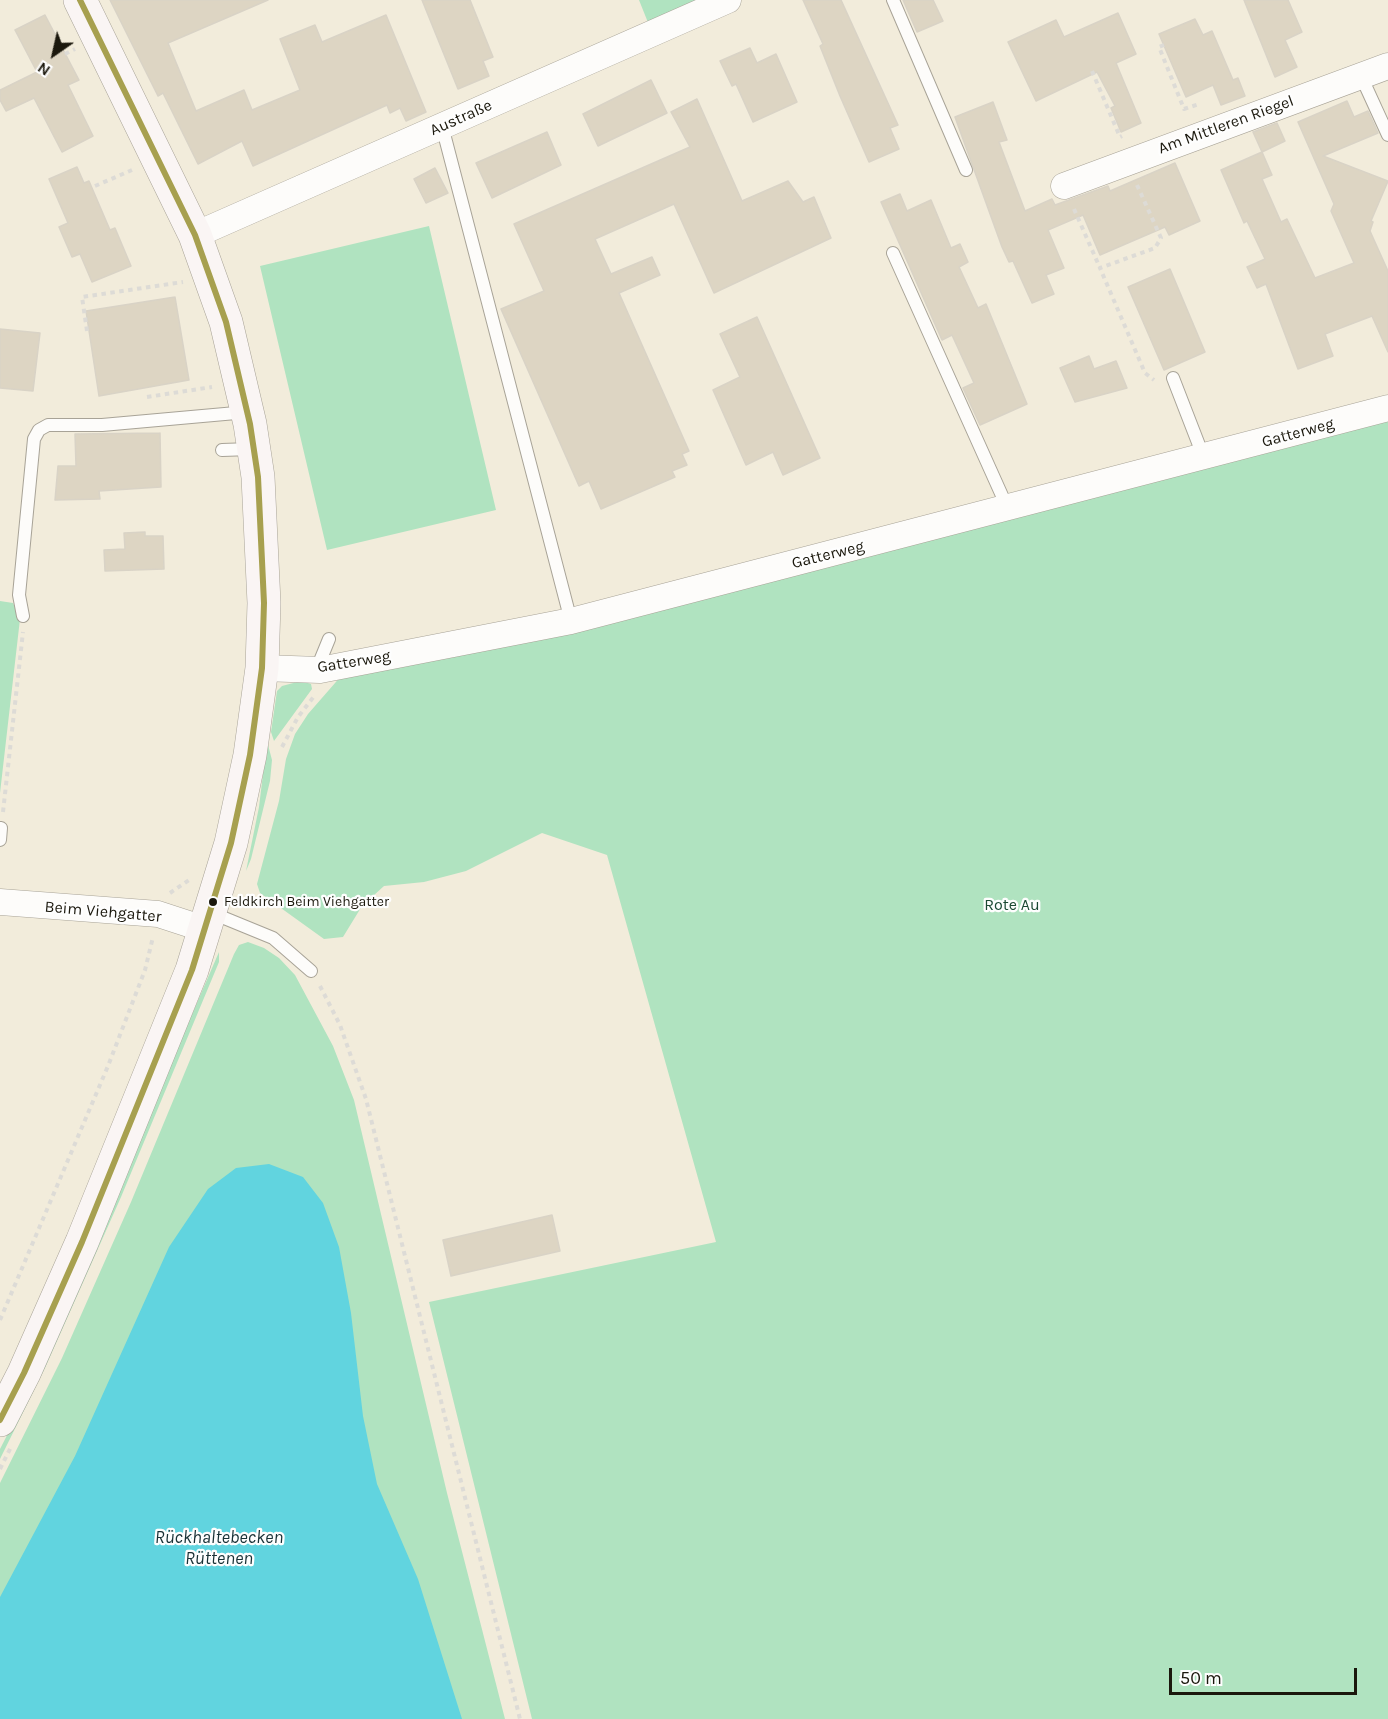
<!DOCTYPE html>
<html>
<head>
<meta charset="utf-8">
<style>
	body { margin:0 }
	#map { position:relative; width:1388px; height:1719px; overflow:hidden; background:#f2ecdb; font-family:Karla,sans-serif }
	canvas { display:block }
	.north { position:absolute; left:24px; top:24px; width:60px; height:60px; -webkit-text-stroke:4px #fefefe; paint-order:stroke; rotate:214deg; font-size:16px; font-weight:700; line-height:24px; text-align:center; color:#1b180d }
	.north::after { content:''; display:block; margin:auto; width:21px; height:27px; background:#1b180d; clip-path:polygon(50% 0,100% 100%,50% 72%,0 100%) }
	.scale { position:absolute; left:1169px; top:1668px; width:188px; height:27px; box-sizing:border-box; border:3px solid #1b180d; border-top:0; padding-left:8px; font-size:18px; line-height:21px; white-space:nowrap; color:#1b180d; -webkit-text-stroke:4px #fefefe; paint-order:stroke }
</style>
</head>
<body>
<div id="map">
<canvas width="1388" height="1719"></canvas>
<div class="north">N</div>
<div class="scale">50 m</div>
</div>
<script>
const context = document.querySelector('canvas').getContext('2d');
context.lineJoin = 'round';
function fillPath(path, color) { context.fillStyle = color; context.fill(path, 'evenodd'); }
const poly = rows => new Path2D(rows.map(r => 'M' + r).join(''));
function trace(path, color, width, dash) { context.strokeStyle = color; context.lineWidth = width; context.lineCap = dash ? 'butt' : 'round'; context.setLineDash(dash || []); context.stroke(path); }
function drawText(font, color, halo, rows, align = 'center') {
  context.font = font + ' Karla,sans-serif'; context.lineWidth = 4.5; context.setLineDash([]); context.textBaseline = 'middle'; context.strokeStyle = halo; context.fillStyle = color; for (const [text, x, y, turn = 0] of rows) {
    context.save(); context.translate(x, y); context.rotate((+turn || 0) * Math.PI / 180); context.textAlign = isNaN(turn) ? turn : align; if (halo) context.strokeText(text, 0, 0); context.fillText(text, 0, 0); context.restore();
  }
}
const green = poly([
	[639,0,703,0,649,25],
	[429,226,496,510,327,550,260,266],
	[1388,408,1388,1719,532,1719,429,1302,716,1242,607,855,542,833,466,871,424,882,384,886,362,906,343,937,324,939,260,893,257,884,279,801,286,759,295,734,308,714,342,675],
	[0,601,13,603,20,619,0,793],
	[301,681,311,684,312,689,274,741,271,732,277,691,282,686],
	[267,741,272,760,270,781,251,859,246,871,259,807],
	[248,942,264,948,279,958,295,975,333,1046,354,1100,447,1493,505,1719,0,1719,0,1483,62,1358,131,1202,234,954,239,945],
	[219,952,219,962,121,1197,45,1368,0,1459,0,1449,21,1408]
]);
const water = poly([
	[269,1164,303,1177,323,1203,339,1247,351,1313,363,1416,377,1484,418,1579,462,1719,0,1719,0,1597,75,1456,169,1247,208,1189,236,1168]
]);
const building = poly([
	[110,0,268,0,168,43,196,111,244,90,252,110,300,90,280,39,315,25,322,42,386,15,426,112,406,121,400,108,390,113,387,105,253,166,242,141,198,164,163,93,158,96,110,0],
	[422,0,470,0,493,57,483,61,489,76,458,89,422,0],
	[803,0,841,0,898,125,890,128,899,149,869,162,840,96,820,46,823,44,803,0],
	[903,0,933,0,943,21,917,32,903,0],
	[1244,0,1288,0,1302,32,1285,40,1297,67,1275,77,1244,0],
	[1118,13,1136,54,1116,63,1141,123,1121,132,1111,108,1115,106,1097,72,1036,101,1008,42,1056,20,1064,37,1118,13],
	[45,15,79,80,68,85,93,136,62,152,34,98,6,111,0,100,0,90,37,72,15,30,45,15],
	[1195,19,1203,35,1212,31,1233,80,1238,78,1245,96,1221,105,1213,85,1186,97,1159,34,1195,19],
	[750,48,757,63,776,54,797,102,753,122,736,84,732,86,720,61,750,48],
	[651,80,667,113,598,146,583,114,651,80],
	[697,99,742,201,788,181,803,202,814,197,831,238,714,293,674,204,595,239,611,274,652,257,660,275,619,293,689,451,682,454,687,465,672,471,675,477,601,509,589,481,579,486,501,309,544,291,514,224,690,147,671,112,697,99],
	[1347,101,1354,117,1368,111,1378,133,1323,156,1388,181,1371,221,1373,222,1370,231,1388,271,1388,352,1372,316,1325,334,1333,356,1298,369,1266,284,1257,288,1247,267,1265,259,1247,221,1244,223,1221,170,1262,152,1272,175,1262,179,1281,222,1287,219,1315,278,1354,263,1331,211,1334,204,1298,122,1347,101],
	[993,102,1007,140,999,142,1025,211,1052,199,1055,205,1108,186,1110,191,1175,163,1200,221,1169,235,1165,227,1100,255,1083,215,1048,230,1064,268,1046,275,1054,294,1032,303,1013,261,1009,262,1002,247,955,117,993,102],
	[1277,123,1285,141,1262,152,1253,132,1277,123],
	[547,132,561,165,492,198,476,163,547,132],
	[77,167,84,183,89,181,110,230,115,228,131,266,92,282,80,254,72,257,59,227,68,223,49,179,77,167],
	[435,168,448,193,426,203,414,179,435,168],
	[900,194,907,211,931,200,951,248,960,244,968,262,959,267,978,308,986,304,1027,404,980,425,963,388,974,383,952,335,942,340,881,202,900,194],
	[1170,269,1205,352,1164,370,1128,287,1170,269],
	[175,297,189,380,99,396,86,311,175,297],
	[757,317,820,458,783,475,773,452,746,465,713,390,740,377,720,334,757,317],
	[0,329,40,333,33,391,0,388,0,329],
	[1089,356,1094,369,1116,361,1127,388,1075,402,1060,368,1089,356],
	[160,433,161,487,99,491,100,499,55,500,58,466,76,466,75,434,160,433],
	[145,532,145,536,163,536,164,569,105,571,104,550,125,549,124,533,145,532],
	[552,1215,560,1251,451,1276,443,1240,552,1215]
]);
const path = poly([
	[1164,45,1159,47,1184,109,1199,104],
	[65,54,75,49],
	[1092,71,1120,137,1122,136],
	[1137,185,1161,238,1155,248,1100,268,1145,373,1154,380],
	[95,186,132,170],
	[1074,209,1100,268],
	[87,331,82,297,183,282],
	[147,397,212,387],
	[282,747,298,717,315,695],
	[3,812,23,632],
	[170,893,189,880],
	[320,986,340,1025,366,1099,520,1719],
	[0,1320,108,1066,145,970,153,937],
	[0,1469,12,1445]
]);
const lane = poly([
	[893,0,966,170],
	[1361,76,1388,135],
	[442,126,571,621],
	[893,253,1008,509],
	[1173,378,1204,458],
	[222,450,251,449],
	[23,616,19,595,34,439,39,430,48,425,102,425,247,412],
	[320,670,320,661,329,639],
	[0,840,1,828],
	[212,913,273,938,311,971]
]);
const street = poly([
	[1064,186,1388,66],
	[195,235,728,0],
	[262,668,320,670,571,621,1388,408],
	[0,902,158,914,204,929]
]);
const secondary = poly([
	[0,1420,24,1373,82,1242,192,970,231,843,250,755,262,668,264,603,258,477,250,424,226,322,195,235,80,0]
]);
const bus1 = poly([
	[0,1420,24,1373,82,1242,192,970,231,843,250,755,262,668,264,603,258,477,250,424,226,322,195,235,80,0]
]);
const markers = [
	[213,902,5,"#1b180d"]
];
const busNames = [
	["Feldkirch Beim Viehgatter",224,902]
];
const streetNames = [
	["Austraße",461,118,-24],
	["Am Mittleren Riegel",1226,125,-20],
	["Gatterweg",1298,433,-15],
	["Gatterweg",828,555,-14],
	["Gatterweg",354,662,-9],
	["Beim Viehgatter",103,912,5]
];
const parkNames = [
	["Rote Au",1012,905]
];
const waterNames = [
	["Rückhaltebecken",219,1538],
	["Rüttenen",219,1559]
];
fillPath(green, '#b0e3c0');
fillPath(water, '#61d4df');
fillPath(building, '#ddd5c3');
trace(building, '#d9d3c6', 1.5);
trace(lane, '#a8a397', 14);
trace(street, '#a8a397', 27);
trace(secondary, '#a8a397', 34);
trace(path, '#dddbd6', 4, [4.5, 4.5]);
trace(lane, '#fdfcfa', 12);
trace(street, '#fdfcfa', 26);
trace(secondary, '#faf5f4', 33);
trace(bus1, '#a7a04f', 6);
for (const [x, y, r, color] of markers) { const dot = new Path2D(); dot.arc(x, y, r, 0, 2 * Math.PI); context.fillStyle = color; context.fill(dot); trace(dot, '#fefefe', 2); }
drawText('14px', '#1b180d', '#fefefe', busNames, 'left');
drawText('16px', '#1b180d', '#fefefe', streetNames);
drawText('16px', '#1b4933', '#fefefe', parkNames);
drawText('italic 18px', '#183035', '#fefefe', waterNames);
</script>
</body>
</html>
